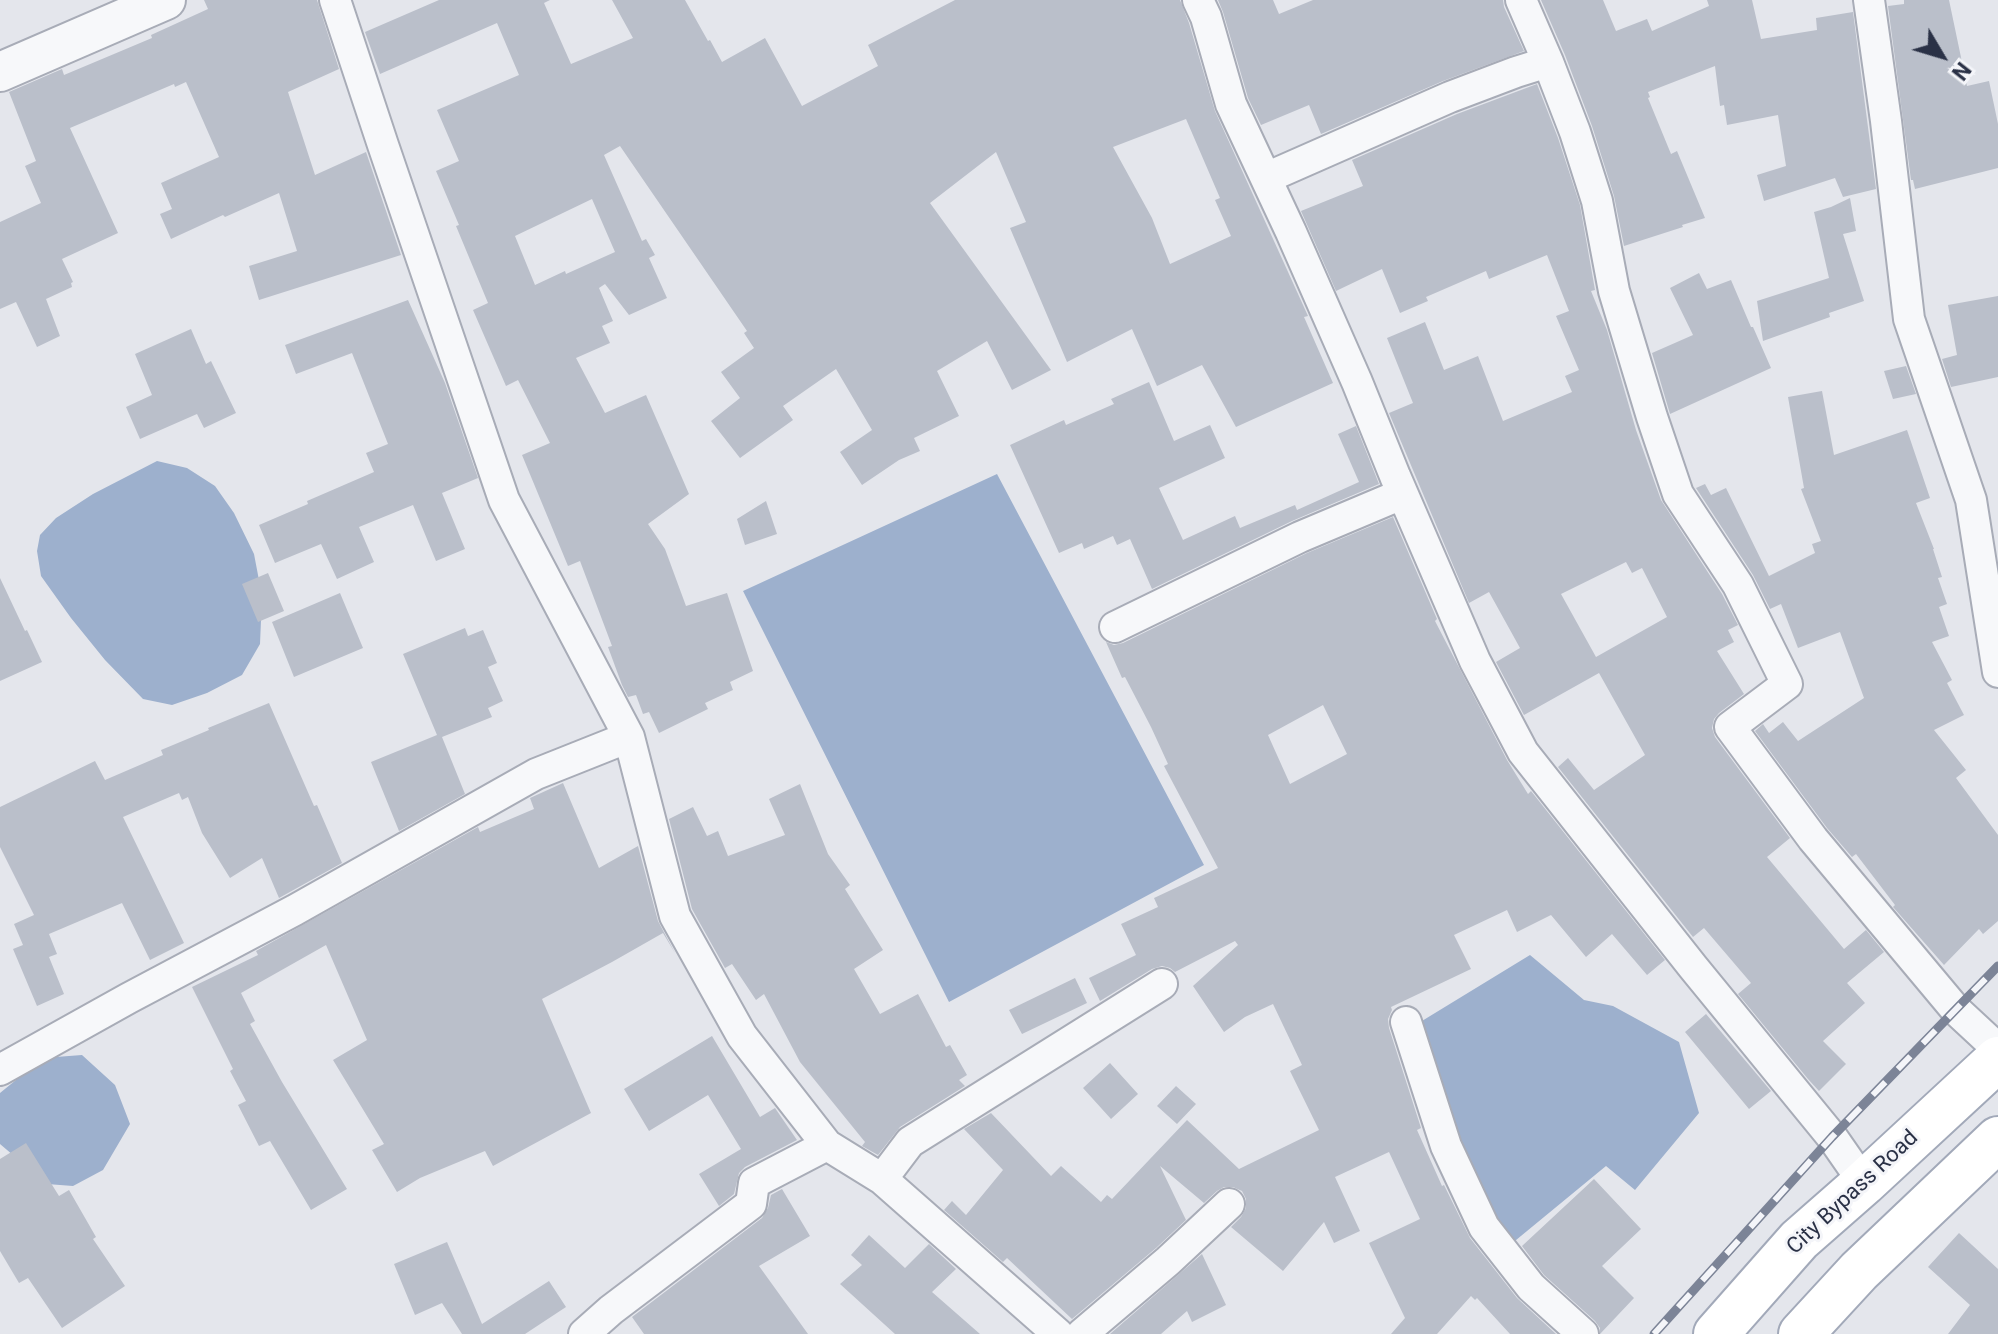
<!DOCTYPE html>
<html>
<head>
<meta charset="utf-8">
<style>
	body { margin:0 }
	#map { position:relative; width:1998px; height:1334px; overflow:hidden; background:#e4e6ec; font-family:Roboto,sans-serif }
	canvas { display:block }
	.north { position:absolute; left:1902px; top:16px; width:80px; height:80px; -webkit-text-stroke:6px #f4f5f9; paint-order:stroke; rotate:128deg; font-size:22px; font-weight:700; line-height:32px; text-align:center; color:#2a3146 }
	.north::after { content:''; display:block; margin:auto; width:28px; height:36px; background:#2a3146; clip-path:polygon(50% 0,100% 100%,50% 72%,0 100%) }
</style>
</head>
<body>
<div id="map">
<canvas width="1998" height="1334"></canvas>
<div class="north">N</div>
</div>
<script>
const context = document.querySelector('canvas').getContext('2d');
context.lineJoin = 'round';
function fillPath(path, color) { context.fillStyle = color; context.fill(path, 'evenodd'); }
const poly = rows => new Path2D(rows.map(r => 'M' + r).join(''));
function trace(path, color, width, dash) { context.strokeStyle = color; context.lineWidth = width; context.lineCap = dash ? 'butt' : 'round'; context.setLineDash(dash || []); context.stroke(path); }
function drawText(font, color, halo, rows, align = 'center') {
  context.font = font + ' Roboto,sans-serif'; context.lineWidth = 6; context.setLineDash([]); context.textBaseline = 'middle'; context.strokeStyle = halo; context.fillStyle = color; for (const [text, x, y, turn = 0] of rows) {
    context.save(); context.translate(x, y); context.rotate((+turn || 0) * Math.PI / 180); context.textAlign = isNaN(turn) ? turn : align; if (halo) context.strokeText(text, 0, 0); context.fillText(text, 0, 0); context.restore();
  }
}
const water = poly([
	[157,461,187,468,215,486,234,513,254,554,262,596,260,644,242,675,207,693,172,705,143,699,105,660,71,618,41,576,37,551,40,535,56,518,93,494],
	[997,474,1204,865,949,1002,743,591],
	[1530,955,1584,1000,1613,1006,1679,1042,1699,1113,1635,1190,1606,1166,1510,1245,1452,1146,1417,1024],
	[82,1055,115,1085,130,1124,103,1170,73,1186,47,1184,0,1144,0,1093,43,1058]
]);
const building = poly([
	[204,0,317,0,339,69,288,92,315,175,366,152,401,255,259,300,249,266,297,251,279,193,225,217,223,215,171,239,160,214,172,209,161,183,219,157,186,82,175,87,174,84,70,128,118,233,62,259,73,282,71,283,72,287,46,299,60,336,37,347,16,302,0,309,0,222,41,203,25,166,36,161,9,92,62,69,64,75,152,38,151,35,208,9],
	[439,0,550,0,544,3,571,64,633,38,612,0,685,0,708,41,710,40,722,62,765,38,802,106,878,66,868,45,955,0,1180,0,1189,23,1215,111,1308,316,1304,317,1333,383,1236,427,1202,365,1157,386,1132,329,1067,362,1010,228,1026,222,996,152,930,203,1051,370,1012,390,987,341,937,371,959,416,914,438,920,451,899,460,862,485,840,452,872,430,836,369,783,406,793,420,740,458,711,421,740,398,721,372,754,348,744,333,747,331,620,146,604,155,642,241,646,239,655,255,649,258,667,298,629,315,605,284,599,288,613,321,602,326,610,343,576,358,605,413,646,395,689,494,648,524,665,549,686,606,727,593,753,671,730,682,733,690,705,703,708,709,659,733,649,712,643,714,636,695,628,697,622,685,608,647,612,646,580,561,568,566,522,455,550,443,518,380,506,386,473,310,488,303,456,226,459,225,436,171,459,161,437,110,519,75,497,23,380,74,365,32],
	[1186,119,1220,198,1215,200,1231,236,1170,264,1152,218,1113,147],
	[592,199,615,252,566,274,565,271,535,285,515,236],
	[1218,0,1273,0,1279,14,1313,0,1503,0,1504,7,1524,51,1443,81,1321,134,1309,105,1261,125,1248,98,1223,12],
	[1541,0,1603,0,1616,31,1647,19,1652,31,1709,6,1707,0,1752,0,1761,39,1817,30,1816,18,1853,12,1876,189,1843,197,1835,178,1764,201,1757,175,1786,166,1778,115,1727,125,1724,105,1720,106,1715,66,1648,92,1650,97,1648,98,1671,154,1677,151,1705,218,1682,225,1683,227,1624,246,1614,196,1592,126,1565,55],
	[1904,0,1949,0,1967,86,1989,81,1998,124,1998,168,1915,189,1913,180,1911,180,1888,6,1904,4],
	[1537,84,1558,138,1580,205,1595,290,1591,291,1607,330,1636,430,1661,500,1722,594,1738,625,1728,630,1734,642,1717,651,1744,694,1719,713,1714,719,1712,728,1715,737,1790,838,1767,857,1844,949,1866,930,1884,952,1847,983,1865,1003,1823,1041,1846,1064,1819,1091,1808,1079,1738,994,1751,983,1704,928,1693,937,1558,767,1568,758,1594,790,1645,755,1599,673,1524,715,1496,662,1520,648,1489,592,1469,603,1389,413,1413,403,1387,338,1425,322,1444,370,1478,356,1503,421,1572,392,1565,376,1579,370,1556,316,1569,311,1547,255,1489,279,1486,271,1426,297,1428,301,1400,313,1382,269,1336,291,1301,211,1363,186,1352,160,1457,114],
	[1626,562,1632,573,1642,568,1667,617,1596,657,1561,594],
	[1850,198,1856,231,1843,234,1864,301,1829,313,1830,317,1763,341,1757,301,1829,278,1814,212,1831,207],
	[1699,273,1707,289,1731,280,1751,327,1753,327,1771,368,1670,414,1652,353,1693,335,1670,288],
	[1998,296,1998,377,1951,387,1942,359,1957,355,1948,305],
	[408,300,445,383,478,478,442,493,465,549,436,561,413,505,359,527,374,562,337,579,321,544,275,563,259,525,308,504,307,501,374,472,366,453,388,444,352,353,296,374,285,345],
	[191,329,206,364,211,361,236,413,204,428,197,414,140,439,126,407,152,395,135,354],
	[1906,366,1916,394,1893,399,1884,371],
	[1149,382,1174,441,1210,425,1225,458,1159,488,1183,540,1235,516,1240,528,1295,505,1297,510,1359,482,1338,434,1356,426,1379,484,1292,521,1152,589,1130,539,1117,545,1113,536,1084,549,1082,543,1059,553,1010,445,1064,420,1066,425,1114,404,1111,399],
	[1822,391,1834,455,1907,430,1930,498,1916,503,1934,549,1933,549,1942,577,1938,578,1947,604,1939,607,1949,636,1932,642,1952,680,1947,683,1964,715,1934,730,1966,770,1956,778,1998,835,1998,921,1983,934,1979,929,1944,965,1893,907,1895,905,1856,854,1852,857,1827,828,1755,731,1763,724,1769,733,1783,722,1798,741,1864,698,1840,632,1798,648,1781,604,1770,609,1753,575,1696,488,1705,484,1711,495,1726,488,1769,576,1815,553,1812,544,1821,541,1801,489,1804,488,1788,397],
	[766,501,777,534,745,545,737,519],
	[1393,517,1437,619,1435,621,1507,760,1528,794,1531,791,1665,960,1647,975,1612,934,1586,957,1551,915,1517,932,1507,910,1454,935,1471,969,1391,1007,1392,1010,1388,1019,1389,1028,1421,1128,1417,1130,1442,1186,1444,1185,1470,1238,1517,1298,1556,1334,1510,1334,1477,1298,1475,1300,1471,1296,1437,1334,1391,1334,1405,1318,1369,1243,1420,1219,1389,1152,1335,1177,1360,1231,1334,1243,1324,1222,1283,1271,1231,1227,1241,1217,1246,1208,1246,1199,1242,1191,1233,1187,1224,1187,1217,1191,1204,1203,1160,1166,1186,1220,1156,1248,1072,1319,1007,1258,1003,1262,944,1210,952,1201,966,1215,1003,1170,964,1129,991,1113,1051,1176,1061,1166,1101,1202,1107,1195,1112,1199,1187,1120,1239,1169,1319,1130,1290,1071,1302,1065,1273,1004,1245,1017,1224,1032,1193,986,1238,945,1235,941,1175,972,1170,968,1162,966,1152,969,1100,1001,1089,978,1136,955,1121,924,1158,907,1154,898,1218,868,1164,766,1168,764,1151,727,1125,677,1122,678,1106,642,1114,645,1123,643,1307,553],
	[1323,705,1347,754,1290,784,1268,735],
	[268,573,284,611,258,622,242,584],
	[0,578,25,631,27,630,42,662,0,681],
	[340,593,363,648,294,677,272,622],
	[465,628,468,636,483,630,497,663,488,667,503,701,488,708,492,717,442,737,465,794,399,831,371,762,437,735,403,654],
	[269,703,314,806,317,805,342,863,279,898,262,858,230,878,202,833,188,797,182,800,179,793,123,817,184,943,150,960,122,903,49,934,57,954,49,957,64,994,37,1006,13,949,23,945,14,924,34,915,0,847,0,807,95,761,105,780,163,755,161,750,209,730,208,728],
	[563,783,599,868,638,846,658,921,675,953,663,933,612,962,542,999,591,1113,493,1166,485,1151,420,1178,397,1192,372,1150,384,1144,333,1060,367,1040,326,945,241,993,255,1021,250,1024,282,1082,347,1189,311,1210,270,1141,259,1146,238,1105,246,1101,230,1071,233,1069,192,987,258,955,256,951,478,827,480,832,534,809,530,798],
	[800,784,828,854,850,885,845,889,883,950,854,969,880,1014,918,994,946,1047,950,1045,967,1075,959,1080,965,1086,900,1127,878,1155,862,1146,865,1142,800,1062,764,994,756,1000,732,964,725,968,692,909,669,819,693,807,707,836,718,831,728,856,785,835,769,799],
	[1075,978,1087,1003,1022,1034,1009,1010],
	[1706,1014,1771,1091,1749,1109,1685,1032],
	[712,1036,760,1117,775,1108,797,1140,745,1167,739,1173,734,1194,719,1206,699,1174,741,1149,708,1095,649,1131,624,1089],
	[1110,1063,1138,1094,1111,1119,1083,1088],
	[1176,1086,1196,1104,1177,1124,1157,1106],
	[26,1143,59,1196,69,1190,96,1237,93,1239,125,1286,62,1328,28,1278,19,1283,0,1251,0,1159],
	[1594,1179,1641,1229,1602,1266,1634,1298,1600,1334,1600,1328,1595,1321,1544,1275,1522,1246],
	[782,1189,810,1236,759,1266,808,1334,644,1334,632,1317,762,1218,768,1208,771,1195],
	[1959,1233,1998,1269,1998,1334,1948,1334,1970,1305,1928,1267],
	[869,1235,905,1268,929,1244,956,1269,932,1292,980,1334,895,1334,840,1284,862,1265,851,1255],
	[447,1242,482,1324,549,1281,566,1307,525,1334,462,1334,442,1303,415,1315,394,1264],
	[1202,1254,1226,1305,1192,1322,1187,1311,1161,1334,1110,1334]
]);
const minor = poly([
	[335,0,383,145,504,500,629,737,675,916,742,1036,827,1145,882,1179,1058,1334],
	[1198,0,1206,17,1231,104,1291,232,1357,382,1395,476,1475,661,1523,752,1693,967,1832,1137,1864,1183],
	[1521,0,1548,62,1575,132,1597,201,1614,291,1652,417,1678,494,1738,585,1787,684,1730,727,1813,839,1956,1010,1998,1049],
	[1869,0,1886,121,1909,319,1971,500,1998,672],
	[1266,178,1450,97,1516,72,1548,62],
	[1115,627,1300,537,1402,494],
	[1406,1022,1446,1146,1484,1227,1531,1287,1583,1334],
	[0,1070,129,998,295,910,536,774,629,737],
	[882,1179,910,1142,1162,984],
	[584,1334,611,1310,751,1204,754,1183,827,1145],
	[1082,1334,1168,1261,1229,1204]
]);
const tertiary = poly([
	[0,72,166,0]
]);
const primary = poly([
	[1716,1334,1799,1240,1864,1183,1998,1059],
	[1801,1334,1859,1271,1998,1139]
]);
const rail = poly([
	[1654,1334,1832,1137,1998,966]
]);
const streetNames = [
	["City Bypass Road",1853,1193,-43]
];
fillPath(water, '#9db0cd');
fillPath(building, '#babfca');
trace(minor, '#a8acb7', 34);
trace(tertiary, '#a8acb7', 42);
trace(primary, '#a2a9b9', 48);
trace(minor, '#f7f8fa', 30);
trace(tertiary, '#f7f8fa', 38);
trace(primary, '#fff', 44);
trace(rail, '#7c8497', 9);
trace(rail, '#f4f5f9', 6, [18]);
drawText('22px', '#2a3146', '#f4f5f9', streetNames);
</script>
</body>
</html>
